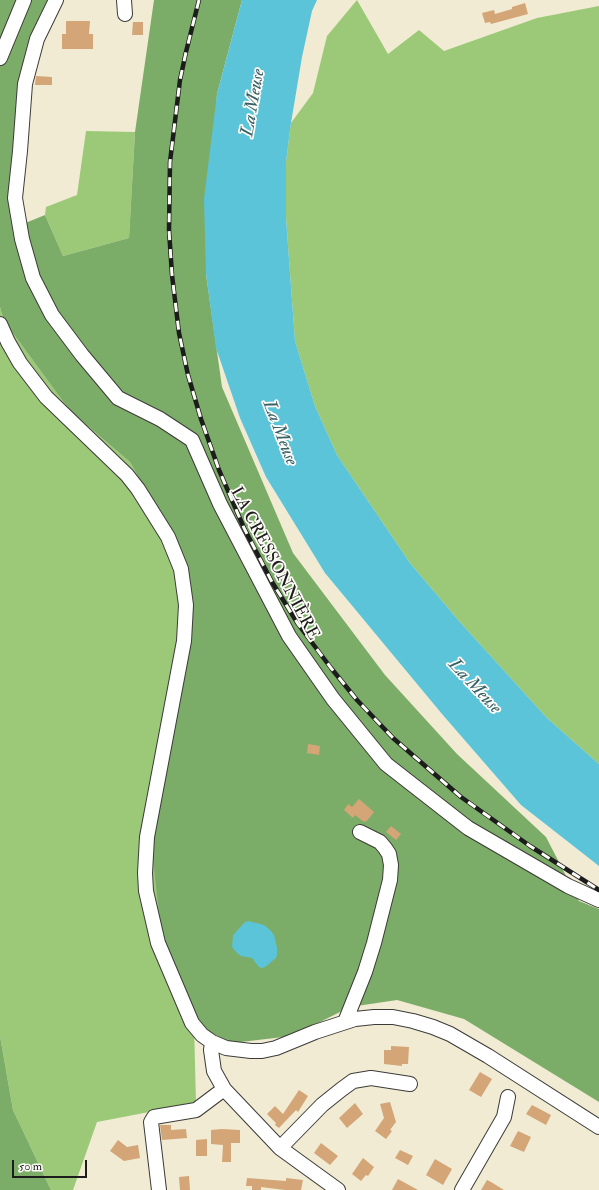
<!DOCTYPE html>
<html>
<head>
<meta charset="utf-8">
<style>
	body { margin:0 }
	#map { position:relative; width:599px; height:1190px; overflow:hidden; background:#f1ebd4; font-family:"IM FELL Double Pica",serif }
	canvas { display:block }
	.scale { position:absolute; left:12px; top:1160px; width:75px; height:18px; box-sizing:border-box; border:2px solid #1c1c1c; border-top:0; padding-left:5px; font-size:12px; line-height:14px; white-space:nowrap; color:#1c1c1c; -webkit-text-stroke:3px #fdfcf7; paint-order:stroke }
</style>
</head>
<body>
<div id="map">
<canvas width="599" height="1190"></canvas>
<div class="scale">50 m</div>
</div>
<script>
const context = document.querySelector('canvas').getContext('2d');
context.lineJoin = 'round';
function fillPath(path, color) { context.fillStyle = color; context.fill(path, 'evenodd'); }
const poly = rows => new Path2D(rows.map(r => 'M' + r).join(''));
function trace(path, color, width, dash) { context.strokeStyle = color; context.lineWidth = width; context.lineCap = dash ? 'butt' : 'round'; context.setLineDash(dash || []); context.stroke(path); }
function drawText(font, color, halo, rows, align = 'center') {
  context.font = font + ' "IM FELL Double Pica",serif'; context.lineWidth = 3.5; context.setLineDash([]); context.textBaseline = 'middle'; context.strokeStyle = halo; context.fillStyle = color; for (const [text, x, y, turn = 0] of rows) {
    context.save(); context.translate(x, y); context.rotate((+turn || 0) * Math.PI / 180); context.textAlign = isNaN(turn) ? turn : align; if (halo) context.strokeText(text, 0, 0); context.fillText(text, 0, 0); context.restore();
  }
}
const green = poly([
	[357,0,388,54,419,30,444,51,537,18,599,6,599,764,547,718,459,621,410,563,337,455,315,406,295,341,286,218,286,162,291,123,313,93,327,36],
	[86,131,135,132,129,238,63,256,45,215,46,207,77,195],
	[0,307,4,321,70,411,130,462,177,548,192,636,167,753,194,1024,196,1103,97,1122,73,1190,51,1190,13,1110,0,1036]
]);
const forest = poly([
	[0,0,51,0,26,51,16,128,13,228,45,215,63,256,129,238,135,132,154,0,242,0,217,94,206,274,222,387,293,553,385,675,457,754,546,837,579,901,599,909,599,1102,464,1019,397,1000,350,1007,292,1036,232,1043,194,1024,163,950,152,850,167,753,192,636,177,548,130,462,70,411,4,321,0,307],
	[0,1036,13,1110,51,1190,0,1190]
]);
const water = poly([
	[242,0,317,0,312,11,302,57,291,123,286,162,286,218,295,341,315,406,337,455,410,563,459,621,547,718,599,764,599,866,521,805,442,714,325,573,266,477,240,418,216,348,206,274,204,199,217,94],
	[248,921,264,925,270,930,274,935,277,948,277,955,276,958,265,967,262,968,259,967,252,958,241,956,236,952,232,947,233,936,235,933,244,923]
]);
const building = poly([
	[525,3,528,14,491,24,490,22,485,23,482,13,494,10,495,14,512,9,512,7],
	[66,21,90,21,89,34,93,34,93,49,62,49,62,34,66,34],
	[133,22,143,22,143,35,132,35],
	[36,76,52,77,52,85,35,85],
	[308,744,320,746,319,755,307,753],
	[359,799,374,812,366,822,365,821,364,822,355,815,353,818,344,810,348,804,352,807],
	[391,826,401,834,396,840,386,832],
	[391,1046,409,1047,408,1064,402,1064,402,1066,384,1064,384,1050,391,1050],
	[480,1072,492,1079,481,1097,469,1090],
	[299,1090,308,1096,298,1112,296,1110,279,1128,275,1125,276,1123,267,1114,275,1106,283,1114],
	[390,1102,396,1122,390,1130,392,1131,386,1139,375,1131,384,1118,380,1104],
	[355,1103,363,1114,347,1128,339,1118],
	[532,1105,551,1115,546,1125,526,1114],
	[160,1125,171,1125,171,1130,186,1129,187,1138,162,1140],
	[222,1129,240,1130,240,1143,231,1143,231,1162,222,1162,223,1145,211,1144,211,1130],
	[518,1131,531,1137,524,1152,510,1146],
	[207,1139,207,1156,196,1156,196,1140],
	[118,1140,127,1147,138,1145,140,1158,124,1161,110,1151],
	[321,1143,338,1156,330,1165,314,1153],
	[400,1150,413,1156,408,1165,395,1158],
	[363,1158,374,1167,368,1176,366,1175,361,1181,352,1174],
	[435,1159,452,1169,443,1185,426,1175],
	[189,1176,190,1190,180,1190,179,1177],
	[247,1178,286,1181,286,1178,303,1180,301,1190,285,1190,261,1187,261,1190,252,1190,252,1186,246,1186],
	[398,1179,418,1190,392,1190],
	[487,1180,491,1182,504,1190,481,1190]
]);
const minor = poly([
	[56,0,37,39,25,84,20,151,15,198,22,239,33,278,52,315,82,355,118,398,160,419,192,440,220,504,289,636,333,699,386,764,468,828,568,886,599,900],
	[124,0,125,14],
	[0,58,24,0],
	[0,324,8,342,20,363,46,397,127,475,138,489,168,537,181,569,186,605,184,641,147,837,145,873,146,891,158,943,192,1023,202,1035,212,1042,226,1048,251,1051,262,1051,276,1048,315,1032,355,1019,374,1017,393,1017,413,1021,433,1027,450,1034,488,1056,599,1127],
	[345,1022,365,972,374,943,390,880,391,865,389,854,385,848,380,842,360,832],
	[212,1042,211,1050,214,1071,224,1089,280,1148,338,1190],
	[280,1148,322,1105,342,1089,353,1081,371,1078,410,1084],
	[159,1190,151,1122,154,1117,196,1110,224,1089],
	[462,1190,504,1117,508,1097]
]);
const rail = poly([
	[199,0,186,52,180,80,170,162,169,230,172,275,179,333,188,375,201,419,219,470,244,528,272,582,298,624,331,668,357,700,393,738,461,797,530,846,599,890]
]);
const streetNames = [
	["LA CRESSONNIÈRE",274,564,62]
];
const waterNames = [
	["La Meuse",254,103,-80],
	["La Meuse",279,433,69],
	["La Meuse",474,687,47]
];
fillPath(green, '#9bc977');
fillPath(forest, '#7cad68');
fillPath(water, '#5cc4d9');
fillPath(building, '#d4a576');
trace(minor, '#3c3b38', 16);
trace(minor, '#fff', 14);
trace(rail, '#1c1c1c', 4.5);
trace(rail, '#fdfcf7', 3, [9]);
drawText('17px', '#1c1c1c', '#fdfcf7', streetNames);
drawText('italic 18px', '#365f68', '#fdfcf7', waterNames);
</script>
</body>
</html>
